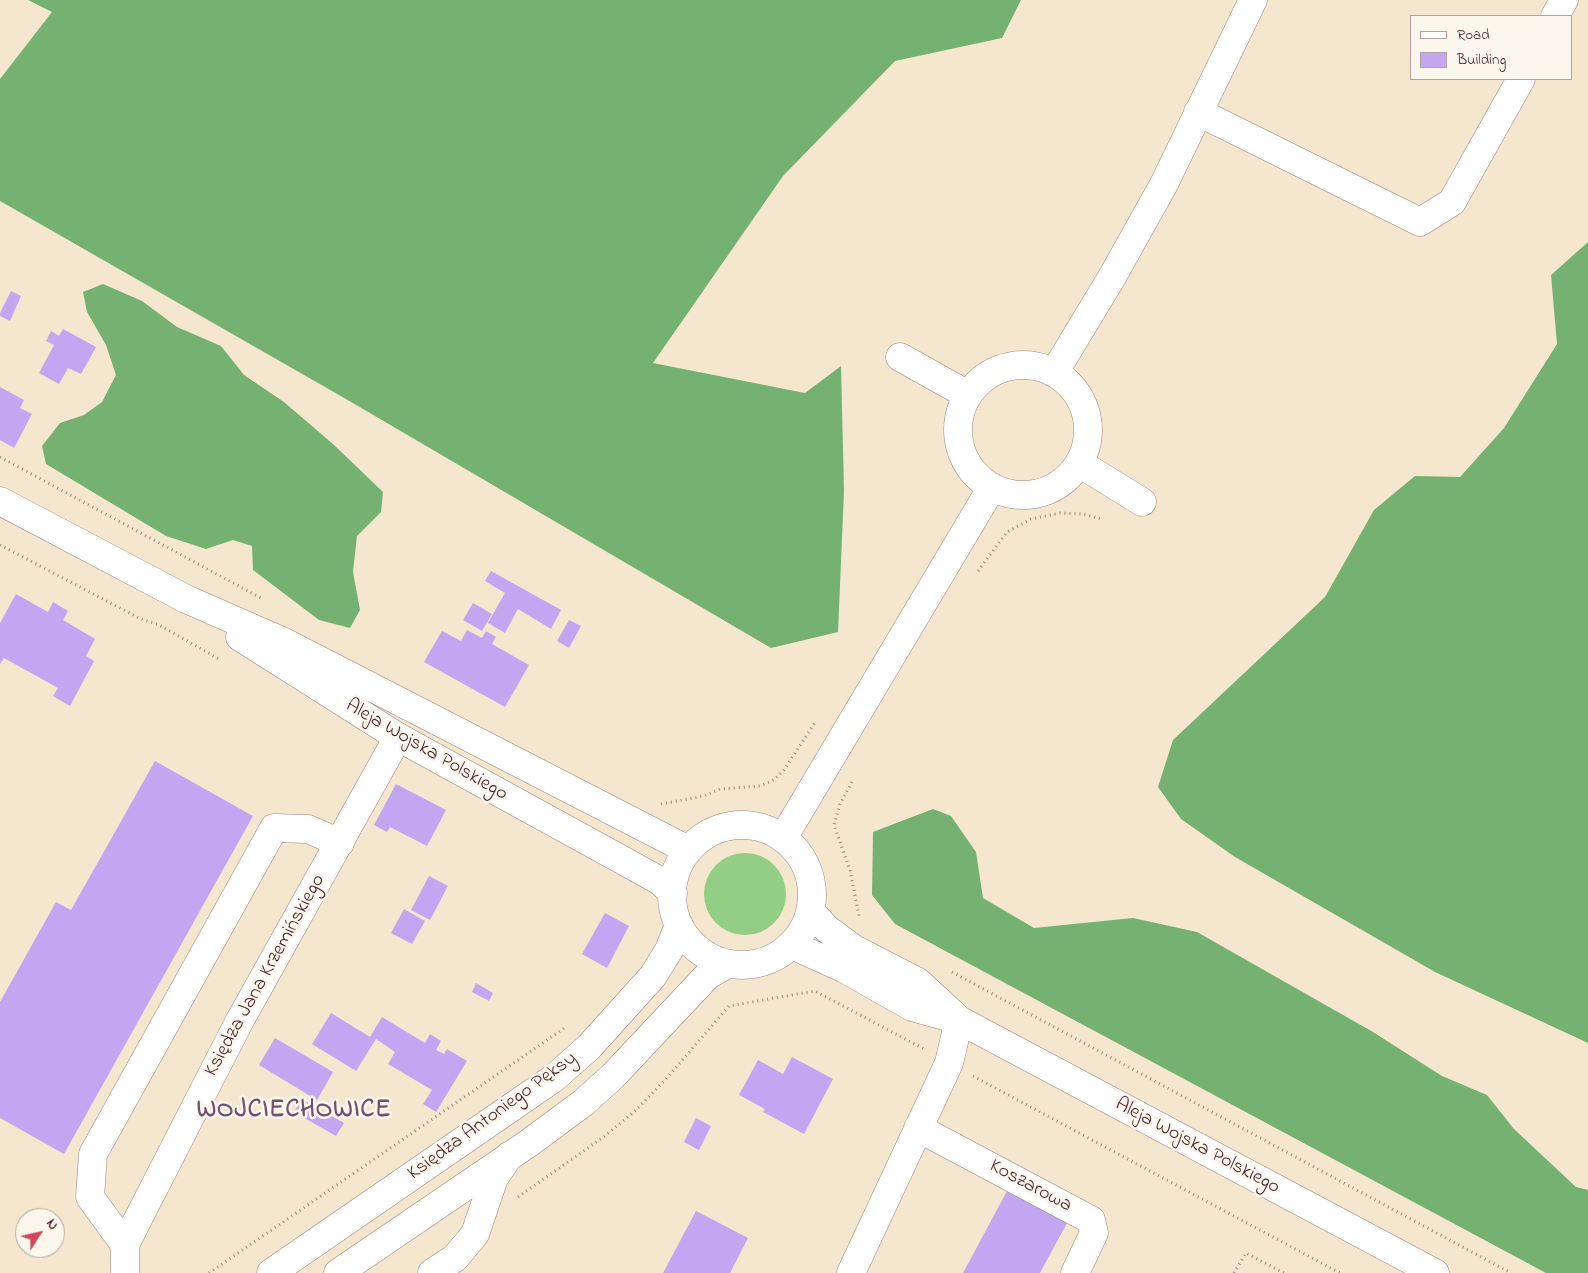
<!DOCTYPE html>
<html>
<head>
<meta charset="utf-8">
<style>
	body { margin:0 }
	#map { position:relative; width:1588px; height:1273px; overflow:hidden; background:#f5e6ce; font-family:"Indie Flower",sans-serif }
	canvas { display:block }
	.legend { position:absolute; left:1410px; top:15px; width:162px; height:65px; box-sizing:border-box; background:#fbf7ec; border:1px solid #b4a19f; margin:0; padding:6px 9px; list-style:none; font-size:15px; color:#4a1f2b }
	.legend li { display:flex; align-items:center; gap:10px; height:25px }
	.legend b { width:25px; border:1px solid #b4a19f }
	.north { position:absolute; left:15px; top:1208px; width:50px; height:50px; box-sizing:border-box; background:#fbf7ec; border:1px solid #b4a19f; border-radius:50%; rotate:55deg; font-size:14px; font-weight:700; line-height:20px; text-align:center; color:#4a1f2b }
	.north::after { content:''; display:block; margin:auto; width:18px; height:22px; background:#d1495b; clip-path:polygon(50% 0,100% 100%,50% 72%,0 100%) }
</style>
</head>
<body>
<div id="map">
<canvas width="1588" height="1273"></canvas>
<ul class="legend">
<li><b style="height:6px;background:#fff"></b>Road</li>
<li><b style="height:14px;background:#c2a6f2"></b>Building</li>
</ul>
<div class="north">N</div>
</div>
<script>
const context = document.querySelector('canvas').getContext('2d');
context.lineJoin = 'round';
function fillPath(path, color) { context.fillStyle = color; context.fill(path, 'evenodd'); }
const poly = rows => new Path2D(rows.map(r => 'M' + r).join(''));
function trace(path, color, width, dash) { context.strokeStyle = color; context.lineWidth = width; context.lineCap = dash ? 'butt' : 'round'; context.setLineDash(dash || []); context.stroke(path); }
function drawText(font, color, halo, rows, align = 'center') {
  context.font = font + ' "Indie Flower",sans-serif'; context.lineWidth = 5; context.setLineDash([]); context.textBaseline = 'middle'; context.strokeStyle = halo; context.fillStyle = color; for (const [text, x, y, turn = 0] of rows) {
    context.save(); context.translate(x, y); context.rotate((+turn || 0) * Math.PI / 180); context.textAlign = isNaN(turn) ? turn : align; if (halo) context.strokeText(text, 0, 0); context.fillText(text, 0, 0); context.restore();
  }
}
const green = poly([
	'704 894a41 41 0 1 1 82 0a41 41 0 1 1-82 0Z'
]);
const forest = poly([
	[28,0,1021,0,1002,38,895,61,783,176,653,363,805,393,841,366,844,491,838,632,771,648,346,399,0,201,0,79,52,12],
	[1588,242,1588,1043,1435,972,1235,857,1181,819,1158,787,1173,740,1325,597,1374,510,1415,476,1460,477,1504,428,1557,344,1551,275],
	[103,284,142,301,177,327,221,346,244,375,284,402,333,444,383,492,381,512,357,536,353,572,360,610,350,628,319,620,253,570,252,546,233,540,206,549,166,536,46,464,42,446,60,423,84,415,102,402,116,375,106,345,87,312,83,292],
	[933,809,951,816,976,852,983,898,1034,928,1133,918,1197,932,1373,1032,1442,1076,1487,1095,1514,1129,1576,1187,1588,1190,1588,1273,1546,1273,895,924,872,895,873,832]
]);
const building = poly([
	[11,291,21,296,10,321,0,316,0,313],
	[63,329,96,347,81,374,68,368,59,384,39,373,54,345,46,341,51,331,59,336],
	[0,387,24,400,20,408,32,414,14,448,0,440],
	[491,571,561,610,551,629,518,609,505,633,488,623,505,593,485,581],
	[16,594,48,612,53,602,68,611,63,620,95,639,86,656,94,661,70,706,53,696,58,688,4,658,0,664,0,623],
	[473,603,492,614,482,631,463,620],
	[569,620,581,626,569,648,557,641],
	[467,630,482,638,486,631,496,637,492,644,529,665,505,707,424,662,442,631,461,641],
	[155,761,253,816,64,1154,0,1118,0,1002,56,902,71,910],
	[396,784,446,810,427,846,390,827,387,832,374,825],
	[429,876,448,886,430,920,411,910],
	[404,909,425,921,412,944,391,933],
	[605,913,629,926,607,968,582,954],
	[476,983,493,993,489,1001,472,992],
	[331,1013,370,1037,382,1017,425,1043,430,1034,441,1041,436,1050,444,1054,447,1049,467,1061,436,1112,423,1104,432,1090,388,1064,395,1052,376,1039,356,1071,312,1044],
	[275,1038,333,1072,317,1100,259,1065],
	[792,1057,833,1079,804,1134,763,1112,765,1109,739,1095,758,1060,783,1074],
	[302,1099,344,1123,336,1136,294,1112],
	[696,1118,711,1126,699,1150,684,1142],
	[1007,1191,1067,1223,1040,1273,963,1273],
	[696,1211,748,1238,730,1273,663,1273]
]);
const path = poly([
	[0,457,261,598],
	[0,545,141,619,159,625,219,659],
	[978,571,1007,532,1031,519,1060,513,1083,514,1101,519],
	[852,782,840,804,834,825,850,870,859,916],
	[661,804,704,796,720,789,760,786,774,780,784,770,816,721],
	[952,972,1511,1273],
	[973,1076,1340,1273],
	[518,1197,605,1136,636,1110,666,1079,729,1006,815,991,924,1049],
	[209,1273,566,1027],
	[1234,1273,1246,1253,1284,1273]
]);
const minor = poly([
	[1555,16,1564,0],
	[1198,112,1420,222,1452,202,1521,79],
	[900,357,968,395],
	'958 430a65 65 0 1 1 130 0a65 65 0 1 1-130 0Z',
	[1054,373,1112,277,1164,184,1253,0],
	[1079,463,1142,502],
	[783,838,992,487],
	[918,1128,1091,1220,1094,1233,1075,1273],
	[125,1245,90,1197,93,1154,274,828,308,829,340,843],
	[125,1273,125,1245,137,1221,239,1022,398,737],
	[432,1273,455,1258,475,1234,494,1178,509,1156],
	[851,1273,949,1063,959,1020]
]);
const major = poly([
	[0,501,186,599,282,641,688,850],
	[240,637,398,737,624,861,660,881,673,893],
	'672 895a70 70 0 1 1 140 0a70 70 0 1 1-140 0Z',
	[810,911,827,929,854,949,918,982,956,1017],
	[792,945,845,969,912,1007,959,1020,1435,1273],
	[271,1273,554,1078,589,1047,653,976,669,950,679,925],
	[338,1273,529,1143,583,1103,613,1076,708,975,728,964]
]);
const streetNames = [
	["Aleja Wojska Polskiego",426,751,30],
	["Księdza Jana Krzemińskiego",266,976,-61],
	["Księdza Antoniego Pęksy",493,1117,-36],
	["Aleja Wojska Polskiego",1197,1147,28],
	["Koszarowa",1030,1187,28]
];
const districtNames = [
	["WOJCIECHOWICE",294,1112]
];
fillPath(green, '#92cf84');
fillPath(forest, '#75b272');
fillPath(building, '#c2a6f2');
trace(minor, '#a0827c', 29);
trace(major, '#a0827c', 29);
trace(path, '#a0827c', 3, [1, 4]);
trace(minor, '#fff', 28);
trace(major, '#fff', 28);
drawText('20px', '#4a1f2b', '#fbf7ec', streetNames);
context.letterSpacing = '1px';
drawText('bold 25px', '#744e71', '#fbf7ec', districtNames);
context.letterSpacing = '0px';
</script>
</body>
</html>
